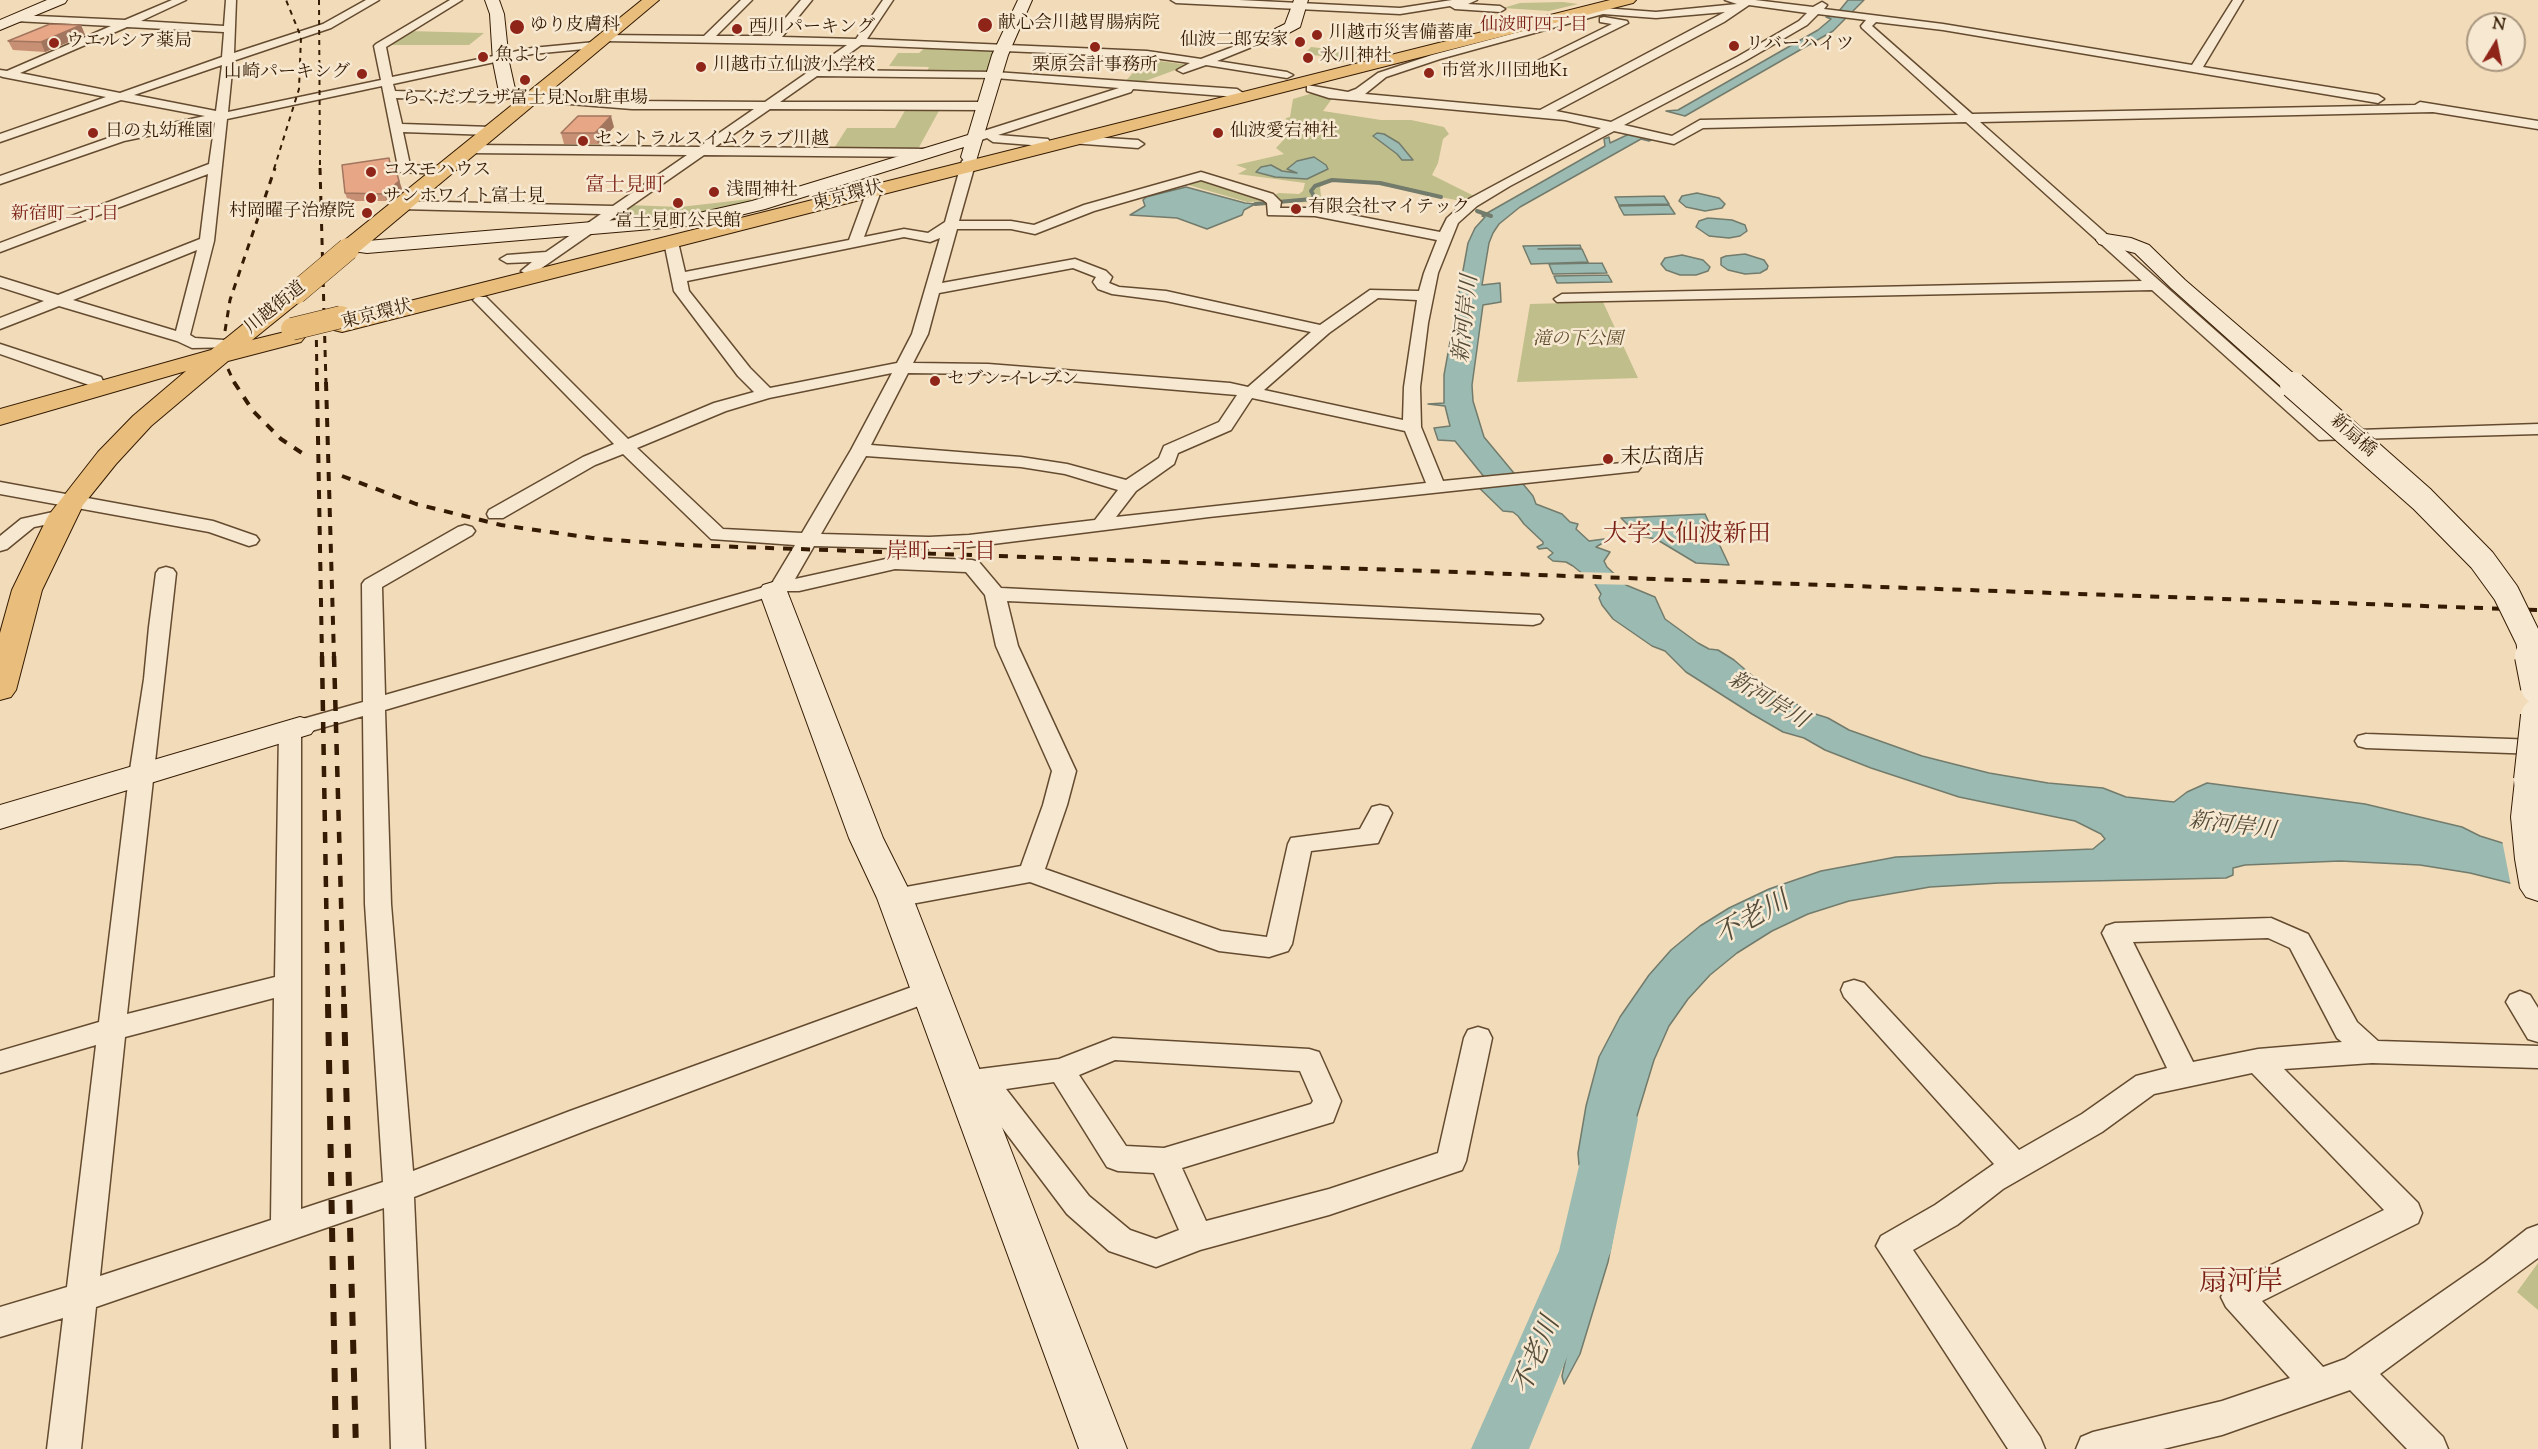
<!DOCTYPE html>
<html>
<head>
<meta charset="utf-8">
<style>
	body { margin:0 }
	#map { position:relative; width:2538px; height:1449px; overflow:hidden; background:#f2dbb8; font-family:"Sorts Mill Goudy",serif }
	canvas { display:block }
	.north { position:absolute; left:2466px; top:12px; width:60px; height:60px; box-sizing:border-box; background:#f7e8d1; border:2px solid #a9967f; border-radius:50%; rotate:10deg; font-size:16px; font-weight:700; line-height:24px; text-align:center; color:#351b03 }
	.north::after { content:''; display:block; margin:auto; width:21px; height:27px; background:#8f2418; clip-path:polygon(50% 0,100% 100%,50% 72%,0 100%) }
</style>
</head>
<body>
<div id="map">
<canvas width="2538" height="1449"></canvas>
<div class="north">N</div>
</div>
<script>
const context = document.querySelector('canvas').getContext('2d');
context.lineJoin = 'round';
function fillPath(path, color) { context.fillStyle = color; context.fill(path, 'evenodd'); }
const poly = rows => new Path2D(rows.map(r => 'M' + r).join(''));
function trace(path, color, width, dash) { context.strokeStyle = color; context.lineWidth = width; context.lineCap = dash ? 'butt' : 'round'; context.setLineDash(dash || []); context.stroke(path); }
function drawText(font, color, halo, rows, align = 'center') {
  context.font = font + ' "Sorts Mill Goudy","Noto Serif JP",serif'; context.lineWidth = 5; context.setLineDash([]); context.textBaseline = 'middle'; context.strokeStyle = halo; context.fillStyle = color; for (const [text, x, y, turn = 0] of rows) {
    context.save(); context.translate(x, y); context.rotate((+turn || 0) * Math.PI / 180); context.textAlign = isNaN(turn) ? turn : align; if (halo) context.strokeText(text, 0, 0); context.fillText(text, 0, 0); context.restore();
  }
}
const green = poly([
	[1563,2,1578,4,1549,11,1503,8,1520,3],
	[408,31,484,33,469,45,385,45],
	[1340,45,1367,48,1383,52,1344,62,1332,61,1330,57,1304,54,1311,47,1337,50],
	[927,46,996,50,989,74,926,73,929,67,889,66,898,53,919,53],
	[1145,59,1189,65,1137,84,1124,83],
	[1313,93,1334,96,1323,111,1381,120,1411,120,1444,127,1449,134,1443,139,1438,163,1432,175,1476,197,1466,202,1368,183,1338,182,1329,182,1320,187,1321,196,1315,202,1278,203,1271,196,1279,193,1299,194,1303,191,1305,183,1238,174,1247,169,1236,165,1284,154,1276,148,1292,131,1286,128,1286,118,1290,117,1293,99],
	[907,107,941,107,917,151,833,150,847,128,895,128],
	[1201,179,1267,201,1247,202,1185,184],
	[750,199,757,202,696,217,604,225,627,205,680,207],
	[1603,302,1638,378,1517,382,1530,304],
	[2538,1263,2538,1310,2517,1292]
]);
const water = poly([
	[1848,0,1864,0,1833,31,1685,116,1666,111,1678,110,1818,30,1831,19,1826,17,1835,16,1848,0],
	[1629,131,1653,139,1649,141,1641,139,1520,207,1499,224,1493,233,1489,243,1482,285,1500,283,1501,302,1483,305,1472,385,1473,401,1484,437,1533,496,1536,504,1562,514,1570,522,1578,524,1576,529,1589,541,1604,539,1606,541,1596,547,1610,552,1604,561,1607,567,1626,585,1655,597,1665,619,1698,643,1709,649,1718,650,1734,660,1756,679,1809,712,1828,718,1849,730,1922,756,1989,773,2048,783,2103,788,2126,797,2174,802,2187,792,2207,783,2365,804,2462,827,2480,836,2538,854,2538,890,2470,873,2420,865,2340,861,2245,865,2233,868,2233,875,2226,878,1999,883,1930,887,1849,901,1808,914,1772,931,1737,953,1710,975,1688,999,1669,1026,1654,1060,1633,1129,1608,1262,1580,1354,1564,1384,1562,1376,1585,1271,1593,1243,1603,1228,1607,1227,1610,1209,1610,1172,1599,1169,1595,1164,1599,1150,1598,1144,1590,1147,1579,1165,1578,1153,1586,1106,1599,1057,1620,1017,1649,975,1671,950,1700,926,1729,908,1769,889,1821,871,1896,857,2093,849,2105,839,2101,834,2075,821,1959,797,1871,768,1825,750,1804,738,1783,732,1752,714,1686,672,1665,651,1652,646,1613,619,1602,605,1599,598,1601,594,1595,584,1573,566,1566,562,1553,561,1548,557,1553,553,1547,548,1539,549,1537,547,1543,544,1543,542,1524,524,1518,516,1513,512,1503,511,1471,480,1485,478,1455,441,1438,440,1434,428,1450,426,1445,406,1428,404,1444,403,1444,375,1468,243,1475,228,1485,217,1482,216,1605,146,1604,139,1609,137,1610,143,1627,135,1629,131],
	[1377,133,1384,134,1399,143,1413,160,1402,160,1397,154,1373,136,1377,133],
	[1314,157,1326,165,1328,169,1307,179,1275,177,1256,172,1261,167,1271,165,1282,171,1297,173,1287,169,1297,161,1314,157],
	[1186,187,1245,203,1255,204,1244,210,1242,215,1207,229,1177,218,1130,215,1145,206,1143,200,1146,197,1186,187],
	[1697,193,1719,198,1725,204,1722,208,1705,211,1686,207,1679,201,1682,196,1697,193],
	[1664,196,1669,204,1619,205,1615,197,1664,196],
	[1669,205,1675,214,1624,215,1619,206,1669,205],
	[1708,218,1732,220,1745,225,1747,231,1740,236,1729,238,1709,236,1696,227,1699,221,1708,218],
	[1580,245,1581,248,1538,249,1582,249,1588,262,1531,264,1523,246,1580,245],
	[1745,254,1764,260,1768,266,1767,269,1760,273,1745,274,1728,270,1721,265,1721,258,1726,256,1745,254],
	[1682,255,1703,260,1710,267,1708,271,1696,275,1680,275,1666,270,1661,264,1665,258,1682,255],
	[1602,263,1607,273,1553,274,1549,264,1602,263],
	[1608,275,1612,282,1557,283,1554,276,1608,275],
	[1705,514,1729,565,1696,563,1656,539,1639,536,1621,518,1705,514]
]);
const pier = poly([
	[1575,572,1617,573,1628,583,1637,585,1590,584],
	[2502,840,2538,851,2538,893,2511,886]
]);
const stream = poly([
	[1255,204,1312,199,1314,196,1311,191,1315,186,1332,180,1380,183,1441,197],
	[1477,211,1491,216]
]);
const river = poly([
	[1614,1099,1631,1105,1638,1119,1611,1251,1529,1449,1471,1449,1559,1251,1590,1119,1597,1105,1614,1099]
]);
const street = poly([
	[172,0,186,0,141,21,224,26,226,0,236,0,234,53,323,24,366,0,379,0,331,28,233,61,228,112,381,80,374,46,376,44,450,0,462,0,386,47,392,77,532,48,595,42,601,45,595,48,532,54,393,84,395,91,493,94,509,90,515,94,513,97,493,102,396,98,402,124,491,127,497,131,491,135,403,132,410,165,448,167,450,170,448,173,443,174,399,172,382,86,227,119,214,241,190,335,195,338,239,341,241,344,239,347,192,348,177,341,59,306,0,329,0,318,44,301,0,287,0,277,58,295,200,239,208,174,0,252,0,243,209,164,215,122,124,141,0,184,0,176,117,135,205,116,121,100,0,142,0,134,106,97,3,77,0,76,0,70,7,71,111,26,15,21,10,18,15,15,125,20,172,0],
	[127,27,224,32,222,57,120,93,20,73,127,27],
	[222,65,216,111,134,95,222,65],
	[197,250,176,331,73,300,197,250],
	[741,0,752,0,716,36,770,36,801,0,812,0,782,37,856,39,883,0,893,0,867,39,1147,51,1201,59,1280,29,1285,32,1284,34,1217,61,1287,72,1293,75,1287,78,1206,65,1183,73,1177,70,1190,63,1147,57,861,45,827,70,995,72,1237,89,1243,93,1237,97,1133,89,1131,92,998,135,1048,139,1050,142,1044,146,993,142,987,138,975,142,969,138,971,135,1119,88,995,78,817,76,780,102,985,102,991,106,985,110,770,109,715,147,929,149,935,153,929,157,704,155,533,274,528,275,521,271,532,262,507,263,500,259,507,255,546,252,601,214,401,209,394,205,401,201,613,206,687,155,469,153,463,149,469,145,699,147,754,109,632,109,532,101,526,97,532,93,632,101,765,102,847,45,604,41,599,38,604,35,704,36,741,0],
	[1171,0,1239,0,1400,8,1452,0,1477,0,1468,4,1500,6,1505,9,1500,12,1455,9,1450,6,1400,14,1176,3,1171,0],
	[1725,0,1755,0,1813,7,1822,2,1827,5,1824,9,1943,24,2192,65,2233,0,2243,0,2203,67,2378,95,2384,99,2378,103,1943,30,1876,22,1872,26,1972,114,2415,105,2420,102,2538,121,2538,129,2433,112,1980,122,2329,431,2538,424,2538,434,2319,440,2152,290,1557,302,1554,299,1562,294,2142,281,1966,122,1703,128,1674,144,1614,131,1510,186,1477,206,1458,223,1438,273,1428,323,1420,387,1421,427,1443,481,1632,462,1638,463,1641,467,1638,471,1209,517,969,547,929,549,814,546,795,579,895,557,972,560,979,562,1001,588,1540,615,1543,619,1540,623,1533,625,1007,601,1018,646,1076,771,1067,805,1045,869,1221,931,1267,937,1288,844,1291,838,1360,829,1372,807,1380,805,1388,807,1392,813,1378,843,1311,851,1292,944,1288,951,1269,957,1219,951,1030,882,895,907,886,905,882,898,886,891,895,889,1021,866,1043,805,1052,771,996,646,985,595,966,572,895,569,799,591,788,591,385,710,391,904,413,1171,570,1111,920,984,930,981,940,984,943,991,940,998,590,1129,414,1197,425,1449,391,1449,384,1208,96,1307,81,1449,47,1449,63,1318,0,1337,0,1307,67,1287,96,1045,0,1073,0,1051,99,1022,129,776,144,679,149,627,156,573,159,569,166,567,173,569,176,573,127,1014,275,977,279,731,282,726,292,722,363,702,362,584,365,580,458,527,465,525,472,527,475,531,472,535,382,587,385,695,771,585,795,545,711,539,623,454,595,465,503,518,489,518,487,514,489,510,583,457,614,444,476,303,473,300,476,297,486,297,628,439,714,403,754,392,738,376,674,291,664,242,666,239,671,238,678,242,685,272,849,240,867,191,874,187,881,191,864,237,904,229,928,233,945,222,962,161,969,157,976,161,959,221,1011,221,1034,225,1084,205,1201,172,1273,194,1281,202,1280,208,1315,208,1440,232,1447,218,1467,200,1601,128,1565,120,1329,98,1307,91,1307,85,1348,92,1356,89,1378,73,1432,55,1587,14,1589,13,1585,10,1590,7,1656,12,1737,4,1725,0],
	[1749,5,1807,13,1799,21,1737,57,1611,122,1556,111,1724,22,1749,5],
	[1725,12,1540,110,1365,94,1386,77,1440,59,1603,14,1656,18,1725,12],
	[1818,14,1866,20,1861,26,1862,28,1958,115,1700,120,1672,136,1624,125,1745,61,1807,25,1818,14],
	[1201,180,1263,200,1267,203,1268,215,1315,216,1437,240,1424,273,1419,291,1370,290,1320,325,1166,291,1119,287,1109,283,1112,277,1106,271,1075,259,942,283,957,229,1011,229,1035,234,1094,211,1201,180],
	[904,237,930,242,940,238,912,334,897,363,770,388,750,368,689,291,687,281,904,237],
	[1073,268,1096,277,1093,282,1098,289,1112,294,1166,301,1311,332,1248,387,1230,383,988,364,913,363,928,334,939,293,1073,268],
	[1378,298,1417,300,1404,387,1403,420,1264,390,1329,333,1378,298],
	[892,373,851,450,802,533,723,529,637,448,726,411,769,398,892,373],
	[908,373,988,374,1237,395,1219,422,1164,446,1159,458,1126,480,1067,464,1021,457,871,445,908,373],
	[1252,398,1405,431,1426,483,1116,517,1136,491,1174,464,1178,453,1231,430,1252,398],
	[866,456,1021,467,1065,474,1118,490,1095,520,969,535,929,537,821,534,866,456],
	[363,716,365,904,383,1182,301,1209,301,734,363,716],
	[274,998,271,1220,100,1276,125,1037,274,998],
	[1604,17,1627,21,1628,23,1527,73,1519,73,1517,71,1612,24,1600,22,1600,18,1604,17],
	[1075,136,1138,140,1144,144,1138,148,1071,143,1069,140,1075,136],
	[0,344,101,377,103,381,101,385,89,385,0,354,0,344],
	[0,482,213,521,256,536,259,540,256,544,249,546,209,532,0,494,0,482],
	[62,510,69,512,71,516,69,520,34,527,7,549,0,551,0,536,21,519,62,510],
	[2366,734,2538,740,2538,754,2366,748,2358,746,2355,741,2358,736,2366,734],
	[2271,918,2308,934,2357,1022,2378,1041,2538,1046,2538,1068,2372,1063,2284,1069,2418,1203,2422,1213,2418,1223,2262,1301,2323,1367,2345,1359,2485,1262,2527,1229,2538,1225,2538,1258,2380,1374,2443,1437,2448,1449,2407,1449,2350,1390,2222,1435,2163,1449,2076,1449,2081,1437,2093,1432,2222,1401,2290,1378,2226,1307,2221,1297,2226,1287,2384,1210,2252,1073,2154,1094,2102,1132,2003,1189,1957,1225,1913,1250,2040,1437,2045,1449,2008,1449,1876,1246,1881,1236,1935,1205,1994,1164,1844,997,1841,990,1844,983,1854,980,1864,983,2019,1150,2082,1114,2136,1076,2167,1068,2102,933,2106,926,2115,923,2271,918],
	[2268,938,2290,948,2337,1038,2342,1042,2258,1049,2193,1062,2133,942,2268,938],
	[2520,991,2530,995,2538,1008,2538,1042,2528,1039,2506,1002,2510,995,2520,991],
	[1478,1027,1488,1030,1492,1038,1466,1161,1462,1170,1329,1215,1200,1250,1156,1267,1109,1251,1067,1214,976,1093,964,1095,954,1091,950,1083,954,1075,964,1071,1059,1059,1113,1038,1309,1049,1319,1052,1341,1101,1333,1122,1182,1168,1206,1221,1329,1189,1438,1153,1464,1038,1468,1030,1478,1027],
	[1115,1060,1300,1071,1313,1101,1311,1104,1164,1148,1126,1146,1079,1075,1115,1060],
	[1054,1082,1107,1167,1118,1171,1154,1173,1179,1230,1156,1239,1130,1230,1089,1196,1006,1089,1054,1082]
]);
const secondary = poly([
	[47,0,67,0,65,3,0,30,0,20,47,0],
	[485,0,499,0,504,14,509,62,515,89,538,93,540,97,538,101,532,102,507,97,499,92,493,62,490,14,485,0],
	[1018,0,1032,0,1008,55,976,161,964,161,961,157,964,147,765,209,699,225,367,253,345,250,342,246,345,242,352,240,367,241,699,213,752,201,968,135,992,55,1018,0],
	[1294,0,1308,0,1300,27,1285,35,1275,35,1272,32,1275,29,1285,24,1294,0],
	[2106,234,2131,238,2149,245,2185,280,2301,380,2305,385,2301,390,2293,392,2285,390,2171,288,2135,253,2099,244,2096,240,2099,236,2106,234],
	[773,582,783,585,787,591,883,838,913,898,1127,1449,1079,1449,877,898,849,838,759,591,763,585,773,582],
	[300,717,311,720,316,727,311,734,0,829,0,805,300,717],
	[2531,769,2538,771,2538,901,2526,897,2520,888,2515,859,2511,817,2515,780,2519,772,2531,769]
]);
const primary = poly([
	[642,0,659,0,356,254,348,255,340,254,337,249,340,244,642,0],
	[296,286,304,288,307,293,304,298,241,349,233,351,225,349,221,344,225,339,288,288,296,286]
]);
const highway = poly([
	[1610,0,1636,0,1633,3,350,330,342,332,334,330,330,325,334,320,1610,0],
	[293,330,301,332,305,337,301,342,228,361,151,426,116,464,83,505,42,590,16,690,11,697,0,700,0,633,12,590,48,516,98,452,133,416,186,371,0,425,0,409,211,350,225,339,233,337,241,339,244,342,293,330]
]);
const railFar4 = poly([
	[319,0,320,169],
	[274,169,299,89,301,37,286,0]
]);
const railFar3 = poly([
	[320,168,326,384],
	[316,312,317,384],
	[225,331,230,300,275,168],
	[228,369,235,384]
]);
const railFar2 = poly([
	[234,382,253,411,281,439,305,455],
	[317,382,322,657],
	[326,382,334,657],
	[342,476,416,504,501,525,599,539,684,545,2538,610]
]);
const railFar1 = poly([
	[322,656,328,1006],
	[334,656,344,1006]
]);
const rail = poly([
	[328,1004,336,1449],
	[344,1004,356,1449]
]);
const secondaryBridgeFar1 = poly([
	[2293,385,2422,499,2482,560,2506,593,2529,640,2532,657]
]);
const secondaryBridge = poly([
	[2532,656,2538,687],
	[2531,780,2538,716]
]);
const primaryBridge = poly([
	[296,293,348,249]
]);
const highwayBridge = poly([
	[292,329,341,317]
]);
const wall = poly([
	[81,25,85,35,45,52,13,50,8,41],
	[614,127,598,144,564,144,561,133],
	[391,163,402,189,387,201,348,201,345,193]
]);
const shadedWall = poly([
	[81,25,85,35,45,52,41,42],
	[611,116,614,127,598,144,595,133],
	[396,170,402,189,387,201,384,194]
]);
const building = poly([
	[50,24,81,25,41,42,8,41,50,24],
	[578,116,611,116,595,133,561,133,578,116],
	[389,158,390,163,394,163,399,181,384,194,345,193,342,165,389,158]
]);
const markers = [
	[985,25,8,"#8f2418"],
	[517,27,8,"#8f2418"],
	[737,29,6,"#8f2418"],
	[1317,35,6,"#8f2418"],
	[1300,42,6,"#8f2418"],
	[54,43,6,"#8f2418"],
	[1734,46,6,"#8f2418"],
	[1095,47,6,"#8f2418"],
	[483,57,6,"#8f2418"],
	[1308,58,6,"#8f2418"],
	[701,67,6,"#8f2418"],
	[1429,73,6,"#8f2418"],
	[362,74,6,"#8f2418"],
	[525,80,6,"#8f2418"],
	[93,133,6,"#8f2418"],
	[1218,133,6,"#8f2418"],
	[583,141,6,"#8f2418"],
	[371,172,6,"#8f2418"],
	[714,192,6,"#8f2418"],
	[371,198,6,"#8f2418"],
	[678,203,6,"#8f2418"],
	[1296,209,6,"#8f2418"],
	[367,213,6,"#8f2418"],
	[935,381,6,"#8f2418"],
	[1608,459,6,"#8f2418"]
];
const farPoinames = [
	["献心会川越胃腸病院",998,25],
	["ゆり皮膚科",530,27],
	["西川パーキング",749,29],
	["川越市災害備蓄庫",1329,35],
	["仙波二郎安家",1288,42,"right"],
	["ウエルシア薬局",66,43],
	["リバーハイツ",1746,46],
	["魚よし",495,57],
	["氷川神社",1320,58],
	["川越市立仙波小学校",713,67],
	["栗原会計事務所",1095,67,"center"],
	["市営氷川団地K1",1441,73],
	["山崎パーキング",350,74,"right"],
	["らくだプラザ富士見No1駐車場",525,100,"center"],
	["日の丸幼稚園",105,133],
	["仙波愛宕神社",1230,133],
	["セントラルスイムクラブ川越",595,141],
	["コスモハウス",383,172],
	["浅間神社",726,192],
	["サンホワイト富士見",383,198],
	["有限会社マイテック",1308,209],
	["村岡曜子治療院",355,213,"right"],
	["富士見町公民館",678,223,"center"],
	["セブン-イレブン",947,381]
];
const farNeighbourhoodnames = [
	["仙波町四丁目",1534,27],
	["新宿町二丁目",65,216]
];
const farStreetnames = [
	["東京環状",848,197,-14],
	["川越街道",276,309,-39],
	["東京環状",377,316,-14],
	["新扇橋",2352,437,41]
];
const farParknames = [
	["滝の下公園",1578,341]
];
const farQuarternames = [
	["富士見町",625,188]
];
const poiNames = [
	["末広商店",1620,459]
];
const waterNames = [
	["新河岸川",1468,319,-84],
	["新河岸川",1767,702,31],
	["新河岸川",2232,828,7]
];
const neighbourhoodNames = [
	["岸町一丁目",941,554]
];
const quarterNames = [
	["大字大仙波新田",1687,537]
];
const nearWaternames = [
	["不老川",1753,921,-29],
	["不老川",1539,1357,-67]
];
const nearQuarternames = [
	["扇河岸",2241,1285]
];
fillPath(green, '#c0be8b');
fillPath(water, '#9bbbb2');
trace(water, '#727b6c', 1.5);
fillPath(pier, '#f2dbb8');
trace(stream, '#727b6c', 4);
fillPath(river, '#9bbbb2');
trace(street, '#644b30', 3);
trace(secondary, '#351b03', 2);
trace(primary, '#351b03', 2);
trace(highway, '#351b03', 2);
fillPath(street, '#f7e8d1');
fillPath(secondary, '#f7e8d1');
fillPath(primary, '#e9be7c');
fillPath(highway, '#e9be7c');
trace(railFar4, '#351b03', 2, [5, 5]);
trace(railFar3, '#351b03', 3, [7, 7]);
trace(railFar2, '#351b03', 4, [9, 9]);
trace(railFar1, '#351b03', 4.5, [11, 11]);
trace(rail, '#351b03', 6, [14, 14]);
trace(secondaryBridgeFar1, '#351b03', 28, []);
trace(secondaryBridge, '#351b03', 36, []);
trace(primaryBridge, '#351b03', 23, []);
trace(highwayBridge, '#351b03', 23, []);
trace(secondaryBridgeFar1, '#f7e8d1', 26);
trace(secondaryBridge, '#f7e8d1', 34);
trace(primaryBridge, '#e9be7c', 22);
trace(highwayBridge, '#e9be7c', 22);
fillPath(wall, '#c79074');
fillPath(shadedWall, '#a2755e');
fillPath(building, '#e7a787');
trace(building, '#a2755e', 1.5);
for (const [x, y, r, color] of markers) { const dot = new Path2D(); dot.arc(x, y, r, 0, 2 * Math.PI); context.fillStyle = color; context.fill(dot); trace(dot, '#f7e8d1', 2); }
drawText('18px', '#351b03', '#f7e8d1', farPoinames, 'left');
drawText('18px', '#7a1f14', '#f7e8d1', farNeighbourhoodnames);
drawText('18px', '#351b03', '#f7e8d1', farStreetnames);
drawText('italic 18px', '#5f4c2c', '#f7e8d1', farParknames);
drawText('20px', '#7a1f14', '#f7e8d1', farQuarternames);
drawText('21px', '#351b03', '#f7e8d1', poiNames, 'left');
drawText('italic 22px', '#544b38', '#f7e8d1', waterNames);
drawText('22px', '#7a1f14', '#f7e8d1', neighbourhoodNames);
drawText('24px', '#7a1f14', '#f7e8d1', quarterNames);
drawText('italic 27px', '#544b38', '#f7e8d1', nearWaternames);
drawText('28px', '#7a1f14', '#f7e8d1', nearQuarternames);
</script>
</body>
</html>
